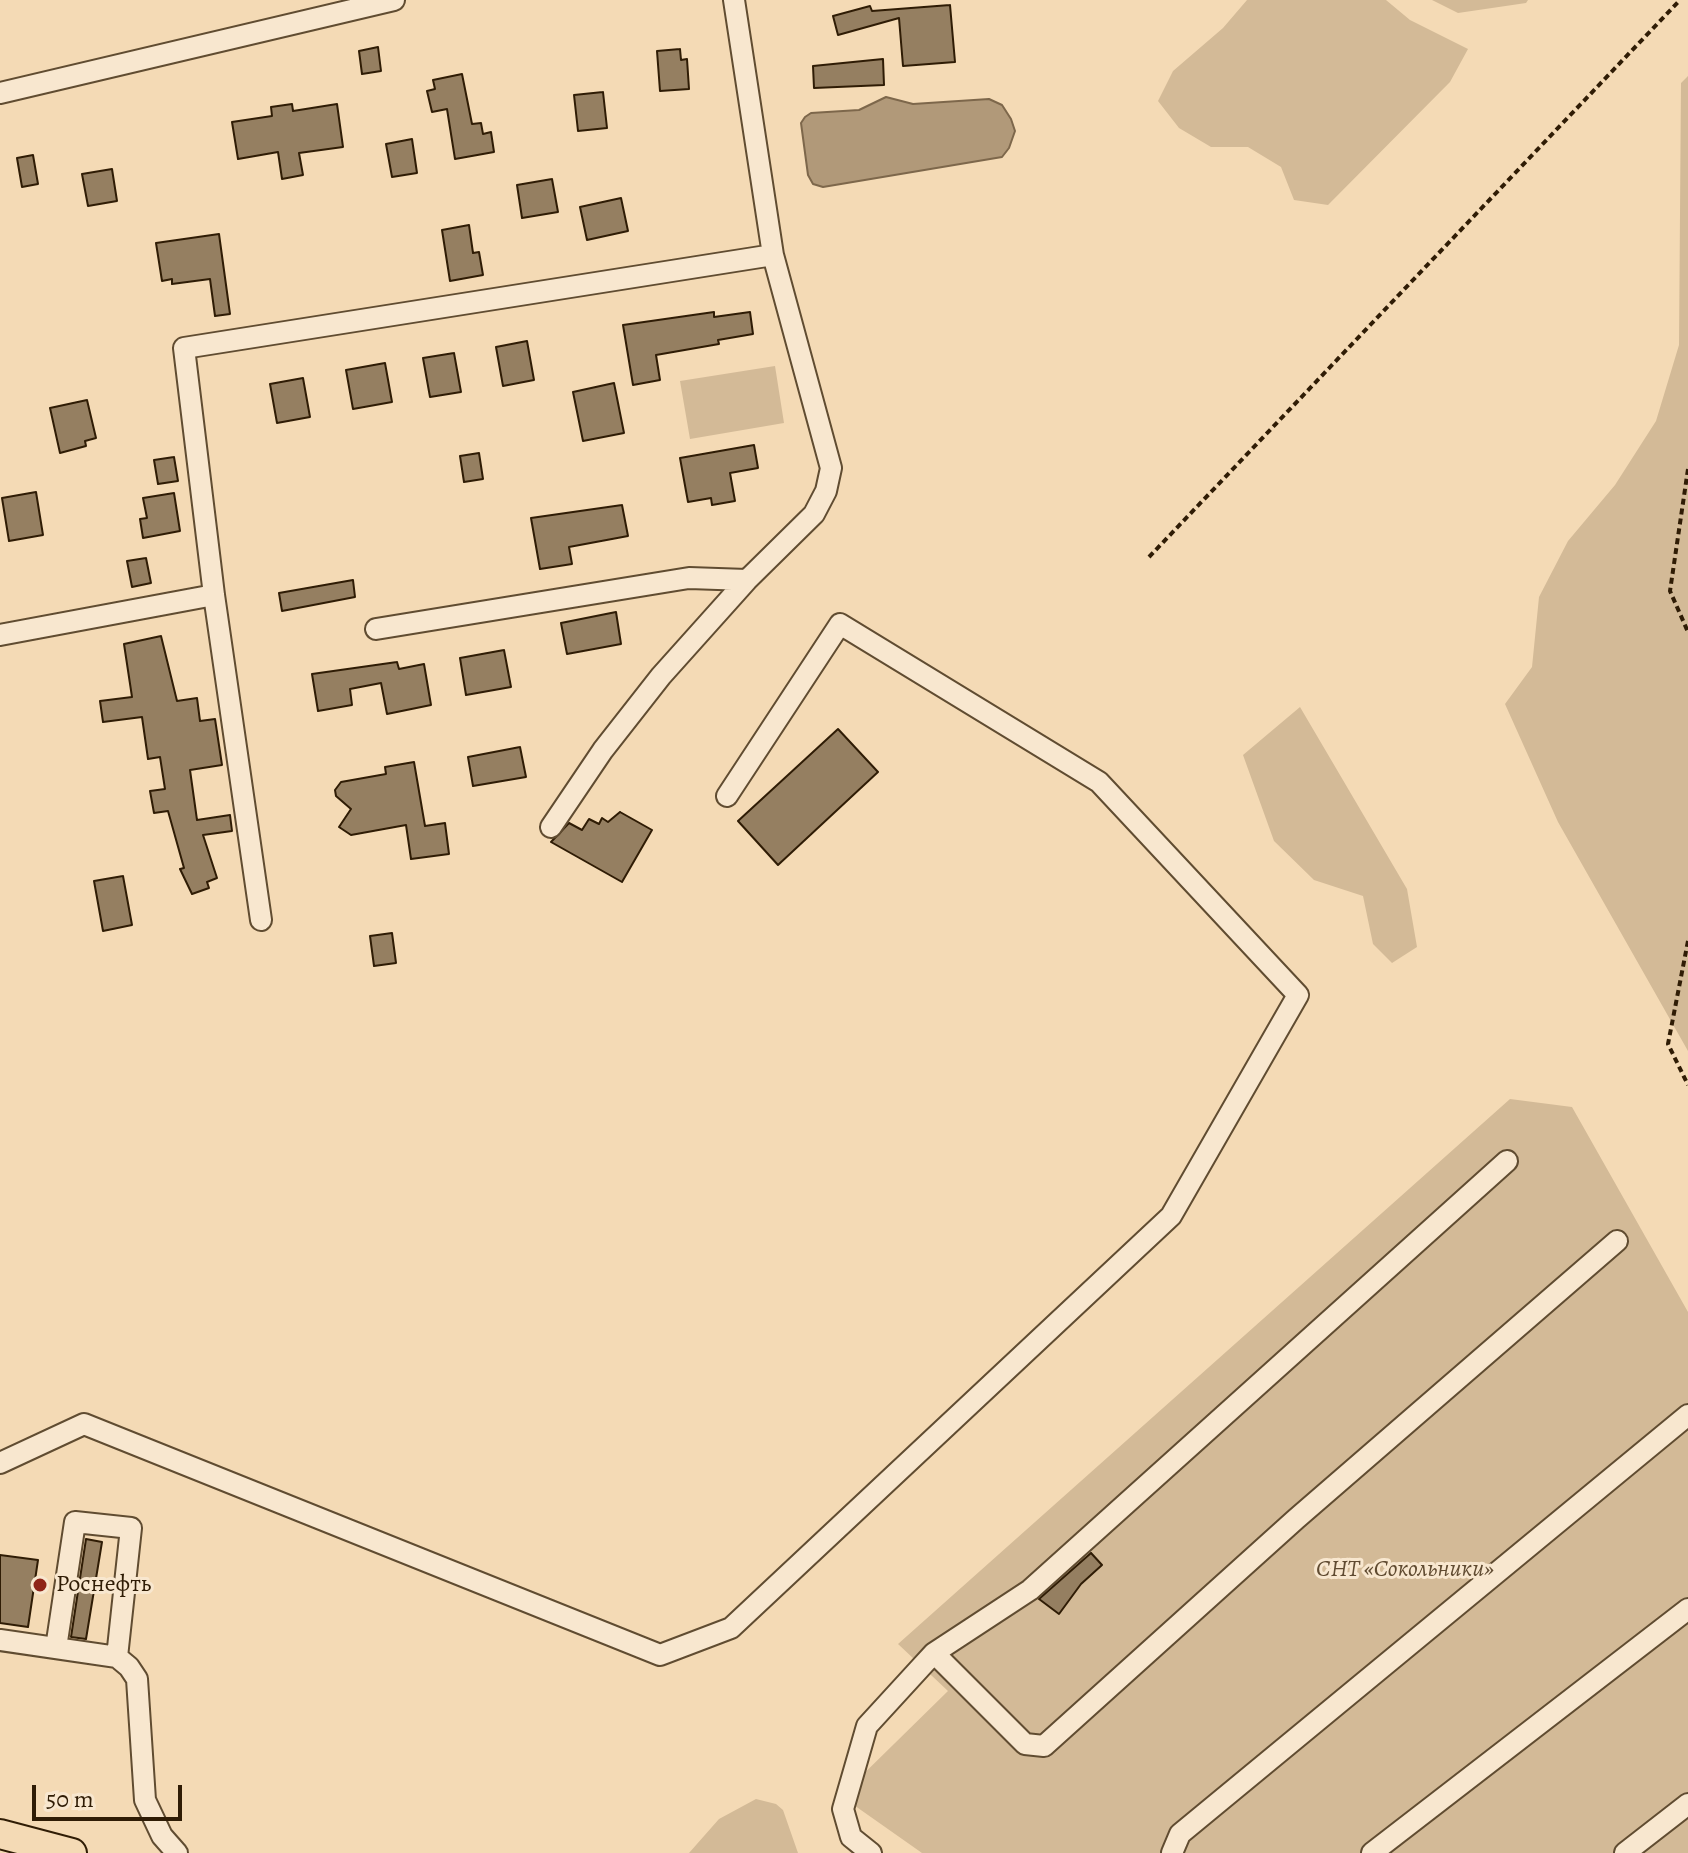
<!DOCTYPE html>
<html>
<head>
<meta charset="utf-8">
<style>
	body { margin:0 }
	#map { position:relative; width:1688px; height:1853px; overflow:hidden; background:#f4dab5; font-family:Alegreya,serif }
	canvas { display:block }
	.scale { position:absolute; left:32px; top:1785px; width:150px; height:36px; box-sizing:border-box; border:4px solid #2f1c05; border-top:0; padding-left:10px; font-size:24px; line-height:28px; white-space:nowrap; color:#2f1c05; -webkit-text-stroke:6px #f8e7cf; paint-order:stroke }
</style>
</head>
<body>
<div id="map">
<canvas width="1688" height="1853"></canvas>
<div class="scale">50 m</div>
</div>
<script>
const context = document.querySelector('canvas').getContext('2d');
context.lineJoin = 'round';
function fillPath(path, color) { context.fillStyle = color; context.fill(path, 'evenodd'); }
const poly = rows => new Path2D(rows.map(r => 'M' + r).join(''));
function trace(path, color, width, dash) { context.strokeStyle = color; context.lineWidth = width; context.lineCap = dash ? 'butt' : 'round'; context.setLineDash(dash || []); context.stroke(path); }
function drawText(font, color, halo, rows, align = 'center') {
  context.font = font + ' Alegreya,serif'; context.lineWidth = 6; context.setLineDash([]); context.textBaseline = 'middle'; context.strokeStyle = halo; context.fillStyle = color; for (const [text, x, y, turn = 0] of rows) {
    context.save(); context.translate(x, y); context.rotate((+turn || 0) * Math.PI / 180); context.textAlign = isNaN(turn) ? turn : align; if (halo) context.strokeText(text, 0, 0); context.fillText(text, 0, 0); context.restore();
  }
}
const green = poly([
	[1247,0,1386,0,1410,20,1468,49,1450,82,1328,205,1294,200,1281,167,1248,147,1211,147,1179,128,1158,101,1173,71,1223,28],
	[1432,0,1528,0,1526,3,1458,13],
	[1688,76,1688,1051,1558,822,1505,704,1532,667,1539,597,1568,541,1615,485,1656,421,1679,345,1681,83],
	[775,366,784,423,690,439,680,381],
	[1300,707,1407,889,1417,947,1392,963,1373,944,1363,896,1314,880,1274,841,1243,755],
	[1510,1099,1572,1107,1688,1312,1688,1853,922,1853,841,1796,948,1691,898,1644],
	[756,1799,776,1804,783,1810,798,1853,689,1853,719,1819]
]);
const water = poly([
	[886,97,913,104,989,99,1002,105,1011,119,1015,131,1009,148,1002,157,823,187,813,184,808,175,801,123,805,117,811,113,859,110,886,97]
]);
const building = poly([
	[950,5,955,62,903,66,899,18,838,35,833,16,870,6,872,11,950,5],
	[378,47,381,71,362,74,359,51,378,47],
	[680,49,681,60,687,59,689,89,660,91,657,51,680,49],
	[883,59,884,85,814,88,813,66,883,59],
	[462,74,472,124,481,123,483,134,491,132,494,152,455,159,447,109,432,112,427,91,435,89,433,80,462,74],
	[603,92,607,128,578,131,574,95,603,92],
	[292,104,293,111,337,104,343,147,299,153,303,175,282,179,278,152,238,159,232,122,272,116,271,107,292,104],
	[412,139,417,173,392,177,386,144,412,139],
	[33,155,38,184,22,187,17,158,33,155],
	[112,169,117,201,88,206,82,174,112,169],
	[552,179,558,212,522,218,517,185,552,179],
	[621,198,628,231,587,240,580,207,621,198],
	[469,225,473,253,479,252,483,275,450,281,442,230,469,225],
	[219,234,230,314,215,316,210,279,172,284,172,279,162,281,156,243,219,234],
	[714,312,714,317,750,312,753,334,718,340,719,344,656,355,660,380,633,385,623,325,714,312],
	[527,341,534,380,503,386,496,347,527,341],
	[454,353,461,392,430,397,423,358,454,353],
	[385,363,392,402,353,409,346,370,385,363],
	[303,378,310,417,277,423,270,384,303,378],
	[614,383,624,433,583,441,573,392,614,383],
	[87,400,96,438,85,441,86,446,60,453,50,408,87,400],
	[754,445,758,468,730,473,735,501,712,505,711,498,688,502,680,458,754,445],
	[479,453,483,479,464,482,460,456,479,453],
	[174,457,178,481,158,484,154,460,174,457],
	[36,492,43,535,9,541,2,498,36,492],
	[174,493,180,531,143,538,140,519,147,518,143,498,174,493],
	[622,505,628,536,569,547,572,564,540,569,531,518,622,505],
	[146,558,151,583,132,587,127,561,146,558],
	[353,580,355,597,282,611,279,593,353,580],
	[616,612,621,644,567,654,561,623,616,612],
	[161,636,177,701,197,698,200,721,215,719,222,765,190,770,197,820,230,815,232,831,203,835,217,878,207,882,209,888,192,894,180,869,184,868,168,811,154,813,150,791,165,789,160,757,148,759,142,717,103,722,100,701,132,697,124,644,161,636],
	[504,650,511,687,466,695,460,658,504,650],
	[397,662,399,669,424,664,431,705,387,714,381,683,350,689,352,705,318,711,312,674,397,662],
	[838,729,878,772,778,865,738,821,838,729],
	[520,747,526,777,473,786,468,757,520,747],
	[414,762,425,826,445,823,449,854,411,859,406,825,351,835,339,827,351,809,336,796,335,790,341,782,386,774,385,767,414,762],
	[620,812,652,830,622,882,551,842,569,823,582,830,589,819,599,824,602,818,608,822,620,812],
	[123,876,132,925,103,931,94,881,123,876],
	[392,933,396,963,374,966,370,936,392,933],
	[86,1539,102,1542,86,1639,71,1637,86,1539],
	[1091,1553,1102,1565,1081,1584,1059,1614,1039,1599,1091,1553],
	[0,1555,38,1560,28,1627,0,1623,0,1555]
]);
const path = poly([
	[1688,469,1670,591,1688,632],
	[1149,557,1680,0],
	[1688,941,1668,1044,1688,1085]
]);
const minor = poly([
	[0,93,394,0],
	[376,629,689,578,747,580],
	[0,635,214,595],
	[551,827,603,750,661,676,747,580,814,514,826,491,831,468,773,255,734,0],
	[261,920,214,595,184,348,773,255],
	[0,1463,84,1424,660,1655,731,1628,1171,1216,1298,995,1099,782,840,624,727,796],
	[0,1640,117,1657,129,1667,137,1679,145,1800,162,1836,177,1853],
	[56,1648,75,1522,131,1528,117,1657],
	[934,1653,1025,1744,1044,1746,1296,1519,1617,1241],
	[871,1853,851,1837,843,1809,867,1726,922,1666,934,1653,1030,1590,1507,1161],
	[1172,1853,1180,1834,1688,1415],
	[1372,1853,1688,1609],
	[1625,1853,1688,1804]
]);
const highway = poly([
	[0,1834,72,1853]
]);
const markers = [
	[40,1585,8,"#8f2418"]
];
const parkNames = [
	["СНТ «Сокольники»",1405,1570]
];
const poiNames = [
	["Роснефть",56,1585]
];
fillPath(green, '#d3ba97');
fillPath(water, '#b19979');
trace(water, '#7d674b', 2);
fillPath(building, '#957f61');
trace(building, '#2f1c05', 2);
trace(minor, '#604c31', 24);
trace(highway, '#2f1c05', 32);
trace(path, '#2f1c05', 4, [6, 4]);
trace(minor, '#f8e7cf', 20);
trace(highway, '#f4dab5', 28);
for (const [x, y, r, color] of markers) { const dot = new Path2D(); dot.arc(x, y, r, 0, 2 * Math.PI); context.fillStyle = color; context.fill(dot); trace(dot, '#f8e7cf', 3); }
drawText('italic 24px', '#604b31', '#f8e7cf', parkNames);
drawText('24px', '#2f1c05', '#f8e7cf', poiNames, 'left');
</script>
</body>
</html>
